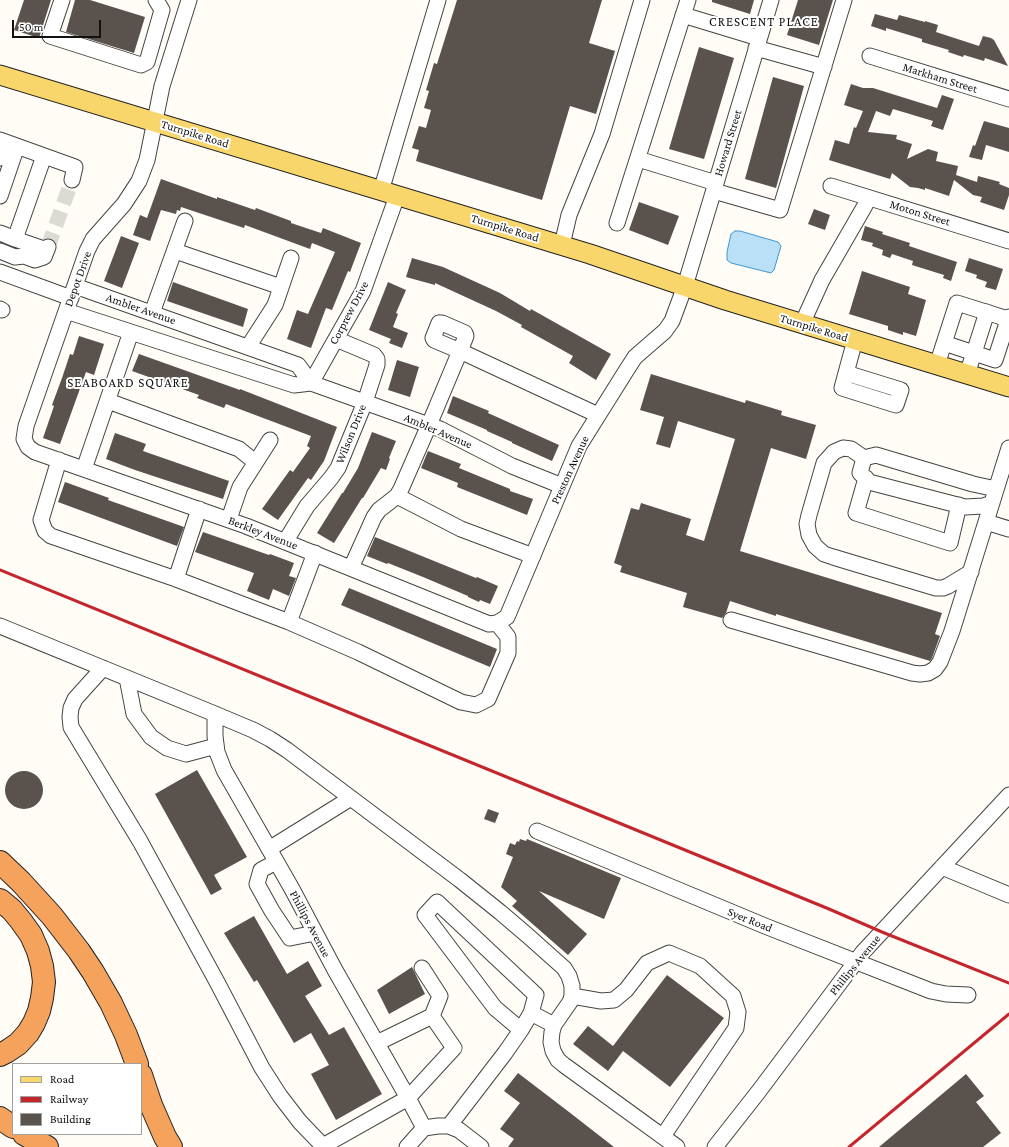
<!DOCTYPE html>
<html>
<head>
<meta charset="utf-8">
<style>
	body { margin:0 }
	#map { position:relative; width:1009px; height:1147px; overflow:hidden; background:#fffdf5; font-family:"Crimson Pro",serif }
	canvas { display:block }
	.legend { position:absolute; left:12px; top:1063px; width:130px; height:72px; box-sizing:border-box; background:#fff; border:1px solid #a0a0a0; margin:0; padding:5px 7px; list-style:none; font-size:12px; color:#111 }
	.legend li { display:flex; align-items:center; gap:8px; height:20px }
	.legend b { width:20px; border:1px solid #a0a0a0 }
	.scale { position:absolute; left:12px; top:20px; width:89px; height:18px; box-sizing:border-box; border:2px solid #111; border-top:0; padding-left:5px; font-size:12px; line-height:14px; white-space:nowrap; color:#111; -webkit-text-stroke:3px #fff; paint-order:stroke }
</style>
</head>
<body>
<div id="map">
<canvas width="1009" height="1147"></canvas>
<ul class="legend">
<li><b style="height:5px;background:#f9d66b"></b>Road</li>
<li><b style="height:5px;background:#c4262e"></b>Railway</li>
<li><b style="height:11px;background:#5a524d"></b>Building</li>
</ul>
<div class="scale">50 m</div>
</div>
<script>
const context = document.querySelector('canvas').getContext('2d');
context.lineJoin = 'round';
function fillPath(path, color) { context.fillStyle = color; context.fill(path, 'evenodd'); }
const poly = rows => new Path2D(rows.map(r => 'M' + r).join(''));
function trace(path, color, width, dash) { context.strokeStyle = color; context.lineWidth = width; context.lineCap = dash ? 'butt' : 'round'; context.setLineDash(dash || []); context.stroke(path); }
function drawText(font, color, halo, rows, align = 'center') {
  context.font = font + ' "Crimson Pro",serif'; context.lineWidth = 4; context.setLineDash([]); context.textBaseline = 'middle'; context.strokeStyle = halo; context.fillStyle = color; for (const [text, x, y, turn = 0] of rows) {
    context.save(); context.translate(x, y); context.rotate((+turn || 0) * Math.PI / 180); context.textAlign = isNaN(turn) ? turn : align; if (halo) context.strokeText(text, 0, 0); context.fillText(text, 0, 0); context.restore();
  }
}
const water = poly([
	[735,231,740,231,778,242,781,246,774,270,771,273,731,263,727,260,727,252,731,234,735,231]
]);
const building = poly([
	[24,0,51,0,39,38,14,30],
	[75,0,90,0,145,17,134,53,66,32],
	[457,0,602,0,589,43,615,51,596,114,570,106,542,200,416,161,419,150,412,148,419,126,426,128,431,110,424,108,429,91,426,90,434,63,437,64],
	[712,0,754,0,750,14,712,2],
	[798,0,833,0,819,45,787,35],
	[875,14,897,20,899,15,925,22,925,21,938,25,936,32,979,46,983,36,991,38,994,40,1008,66,985,58,984,61,964,55,963,57,948,52,949,50,922,42,922,39,886,28,886,31,871,26],
	[699,47,734,58,704,159,669,149],
	[773,77,804,86,776,188,745,179],
	[851,84,863,88,873,88,937,108,942,95,954,99,943,130,931,126,933,121,893,109,890,116,876,111,868,132,897,135,896,139,912,144,907,159,928,149,938,152,936,161,958,166,956,175,977,182,978,176,1000,182,999,184,1009,188,1009,195,1004,210,980,202,982,197,973,195,954,180,949,196,925,188,925,190,918,188,910,187,892,173,890,179,829,160,835,140,849,144,854,127,856,128,863,111,844,105],
	[984,121,1009,128,1009,152,986,145,982,160,969,157,973,145,975,146],
	[161,179,217,199,217,197,255,210,256,208,291,221,291,223,321,233,323,228,361,243,350,272,348,271,332,310,326,308,311,348,287,339,297,310,308,314,335,252,312,243,310,249,245,225,244,228,181,207,180,211,177,210,176,214,161,210,150,241,133,235,140,215,147,218],
	[639,202,679,216,668,245,629,230],
	[814,209,830,215,825,230,808,224],
	[865,226,883,232,882,234,910,243,909,246,957,262,951,281,943,278,944,275,912,265,913,261,892,254,890,258,882,255,883,250,872,246,873,243,861,240],
	[121,236,139,243,122,288,104,281],
	[412,258,443,267,500,293,530,311,531,309,611,354,596,380,569,363,573,356,521,327,522,325,496,311,435,283,435,285,406,277],
	[969,258,1003,269,996,290,985,287,987,282,976,278,977,275,965,271],
	[862,271,910,287,908,294,926,300,916,336,903,332,903,335,888,330,888,326,849,314],
	[173,282,248,309,243,327,167,301],
	[388,282,406,290,396,313,398,314,393,327,408,333,402,348,389,343,391,339,369,330],
	[79,336,104,344,94,375,86,372,60,444,43,438,54,406,52,405,62,378,70,354,73,355],
	[139,354,240,390,240,389,337,427,324,461,311,480,308,478,278,520,262,509,290,470,293,472,310,448,307,446,311,436,226,404,224,408,197,398,199,395,132,371],
	[397,360,419,367,410,397,388,390],
	[651,374,745,403,746,400,782,411,781,415,816,425,806,459,771,448,740,551,942,613,935,634,940,636,932,658,930,661,776,614,776,616,730,601,726,613,725,614,722,618,683,607,687,593,620,572,622,566,614,563,631,508,639,510,641,503,691,519,686,535,704,541,735,439,678,421,670,448,656,444,664,417,640,410],
	[453,396,489,411,488,413,559,445,552,461,512,443,512,442,487,431,487,430,447,413],
	[372,432,396,441,389,458,390,459,386,470,381,468,363,498,362,498,334,543,317,533,342,493,343,493,358,468],
	[115,433,146,444,143,451,229,481,223,499,135,470,106,459],
	[428,451,461,464,459,468,510,489,510,491,533,499,527,515,457,487,458,483,421,468],
	[65,482,109,498,108,500,184,527,177,546,58,502],
	[203,532,269,555,270,554,294,563,289,576,296,578,289,596,273,589,269,600,247,591,254,573,195,552],
	[375,537,476,578,477,577,498,586,490,604,480,600,479,602,468,597,468,596,423,577,388,563,387,564,367,556],
	[349,588,497,649,490,667,341,605],
	[197,770,247,857,214,875,222,889,211,895,155,794],
	'5 790a19 19 0 1 1 38 0a19 19 0 1 1-38 0Z',
	[488,809,499,813,495,823,484,819],
	[520,839,526,841,527,839,621,878,604,919,539,891,587,934,568,955,512,906,517,901,501,887,513,857,506,854,510,843,515,845,517,841,519,842],
	[254,916,287,974,308,961,322,986,305,996,329,1035,344,1027,382,1094,336,1120,311,1074,329,1065,311,1033,294,1043,257,980,254,982,224,933],
	[412,967,425,994,389,1014,377,990],
	[667,975,724,1018,670,1087,623,1051,608,1071,573,1044,588,1026,613,1046],
	[518,1073,569,1112,614,1147,508,1147,514,1139,500,1129,520,1103,504,1091],
	[966,1074,984,1096,976,1102,1001,1133,983,1147,879,1147]
]);
const minorTunnel = poly([
	[48,247,72,180]
]);
const minor = poly([
	[62,0,50,36,141,65,147,62,162,10,156,0],
	[189,0,162,86,147,160,139,181,124,204,93,239,87,251,26,426,24,439,28,447,35,452,246,526,489,624,497,623],
	[683,15,759,38],
	[756,48,824,67],
	[870,56,1009,99],
	[0,140,75,167,72,180],
	[0,153,1,154,0,158],
	[638,159,716,183],
	[831,186,1009,241],
	[381,191,438,0],
	[714,191,780,210,844,0],
	[0,196,17,146],
	[397,196,363,291,311,383,440,429,512,466,562,486],
	[617,223,688,0],
	[0,233,15,239,44,156],
	[15,239,47,250],
	[562,245,569,215,602,134,642,0],
	[0,251,15,257,24,256,35,260,44,257,48,247],
	[175,251,281,287],
	[0,272,71,298],
	[0,309,2,310],
	[66,311,294,385,311,383,298,365,75,286],
	[987,312,974,353,995,360,1009,317],
	[152,313,185,221],
	[439,323,442,323,465,333,466,336,460,351,434,340,433,338,439,323],
	[802,324,822,280,863,209,869,198],
	[944,343,974,353,967,374],
	[248,347,275,305,291,258],
	[937,365,957,303,1008,319],
	[846,373,842,388,896,405,901,390,846,373,855,340],
	[108,401,239,449,255,462],
	[864,458,851,449,843,448,834,452,824,463,809,515,807,524,809,535,815,546,824,554,833,557,936,588,943,588,948,586,971,572],
	[59,460,41,520,45,531,51,536,176,579,289,622,358,652,461,702,476,705,488,699,508,653,508,637,497,623],
	[84,469,131,332],
	[866,478,856,513,950,543,959,505],
	[397,496,461,529,533,556],
	[992,503,983,506,965,507,869,482,860,473,864,458,876,455,973,484,996,489],
	[229,519,240,487,270,440],
	[986,522,1009,529],
	[285,542,307,506,331,478,338,468,365,402,377,365,377,359,374,355,336,339],
	[351,568,374,517,379,510,397,496,401,489,429,425,460,351,598,415],
	[176,579,199,509],
	[731,620,912,673,920,674,928,673,935,669,940,662,952,631,1009,448],
	[289,622,315,553],
	[497,623,507,617,579,446,626,371,635,357,665,331,672,321,685,286,771,0],
	[0,626,215,714,253,730,270,739,287,750,460,880,500,912,527,935,564,968,569,976,572,986,572,996,570,1002,554,1025,552,1032,551,1042,553,1051,558,1060,564,1065,677,1147],
	[103,668,75,699,71,708,70,717,71,727,140,841,217,982,262,1068,280,1096,300,1122,324,1147],
	[127,678,134,714,151,737,167,748,186,754,216,746],
	[215,714,215,736,217,752,224,770,292,889,335,970,408,1098,424,1128],
	[537,831,765,926,931,991,946,994,968,995],
	[269,849,351,798],
	[276,862,261,870,257,884,272,911,290,938,315,933],
	[942,867,1009,895],
	[422,968,440,996,432,1016],
	[572,996,601,1001,614,1000,626,990,647,963,669,953,700,966,733,996,738,1012,736,1028,663,1136],
	[521,1030,495,1008,425,915,437,902,536,995,531,1013],
	[449,1126,505,1053,521,1030,531,1013,554,1025],
	[323,1146,408,1098,454,1048,432,1016,377,1043],
	[407,1147,424,1128,438,1126,449,1126,459,1130,481,1147],
	[715,1147,759,1091,863,952,1009,795]
]);
const major = poly([
	[0,75,590,254,725,300,1009,387]
]);
const highway = poly([
	[0,862,21,882,52,916,79,951,93,972,111,1003,126,1035,137,1064],
	[0,900,12,910,21,921,31,935,38,951,42,966,44,982,42,998,39,1011,34,1023,28,1033,18,1044,6,1052,0,1055],
	[141,1075,151,1105,165,1137,171,1147],
	[0,1118,13,1127],
	[24,1134,47,1147]
]);
const rail = poly([
	[0,570,580,807,829,909,882,932,1009,983],
	[849,1147,1009,1014]
]);
const streetNames = [
	["Markham Street",940,78,17],
	["Turnpike Road",195,134,17],
	["Howard Street",728,143,-73],
	["Moton Street",920,213,17],
	["Turnpike Road",505,228,17],
	["Depot Drive",78,279,-70],
	["Ambler Avenue",141,309,19],
	["Corprew Drive",349,313,-62],
	["Turnpike Road",814,328,17],
	["Ambler Avenue",438,431,23],
	["Wilson Drive",351,434,-68],
	["Preston Avenue",570,470,-65],
	["Berkley Avenue",263,533,21],
	["Syer Road",750,920,22],
	["Phillips Avenue",310,924,62],
	["Phillips Avenue",855,965,-51]
];
const neighbourhoodNames = [
	["CRESCENT PLACE",764,22],
	["SEABOARD SQUARE",128,383]
];
fillPath(water, '#b9e0f7');
trace(water, '#3f96cf', 1);
fillPath(building, '#5a524d');
trace(minorTunnel, '#dbdad3', 15, [15, 8]);
trace(minor, '#444', 17);
trace(major, '#222', 21);
trace(highway, '#222', 24);
trace(minor, '#fff', 15);
trace(major, '#f9d66b', 19);
trace(highway, '#f5a25d', 22);
trace(rail, '#c4262e', 3);
drawText('12px', '#111', '#fff', streetNames);
context.letterSpacing = '1px';
drawText('13px', '#111', '#fff', neighbourhoodNames);
context.letterSpacing = '0px';
</script>
</body>
</html>
